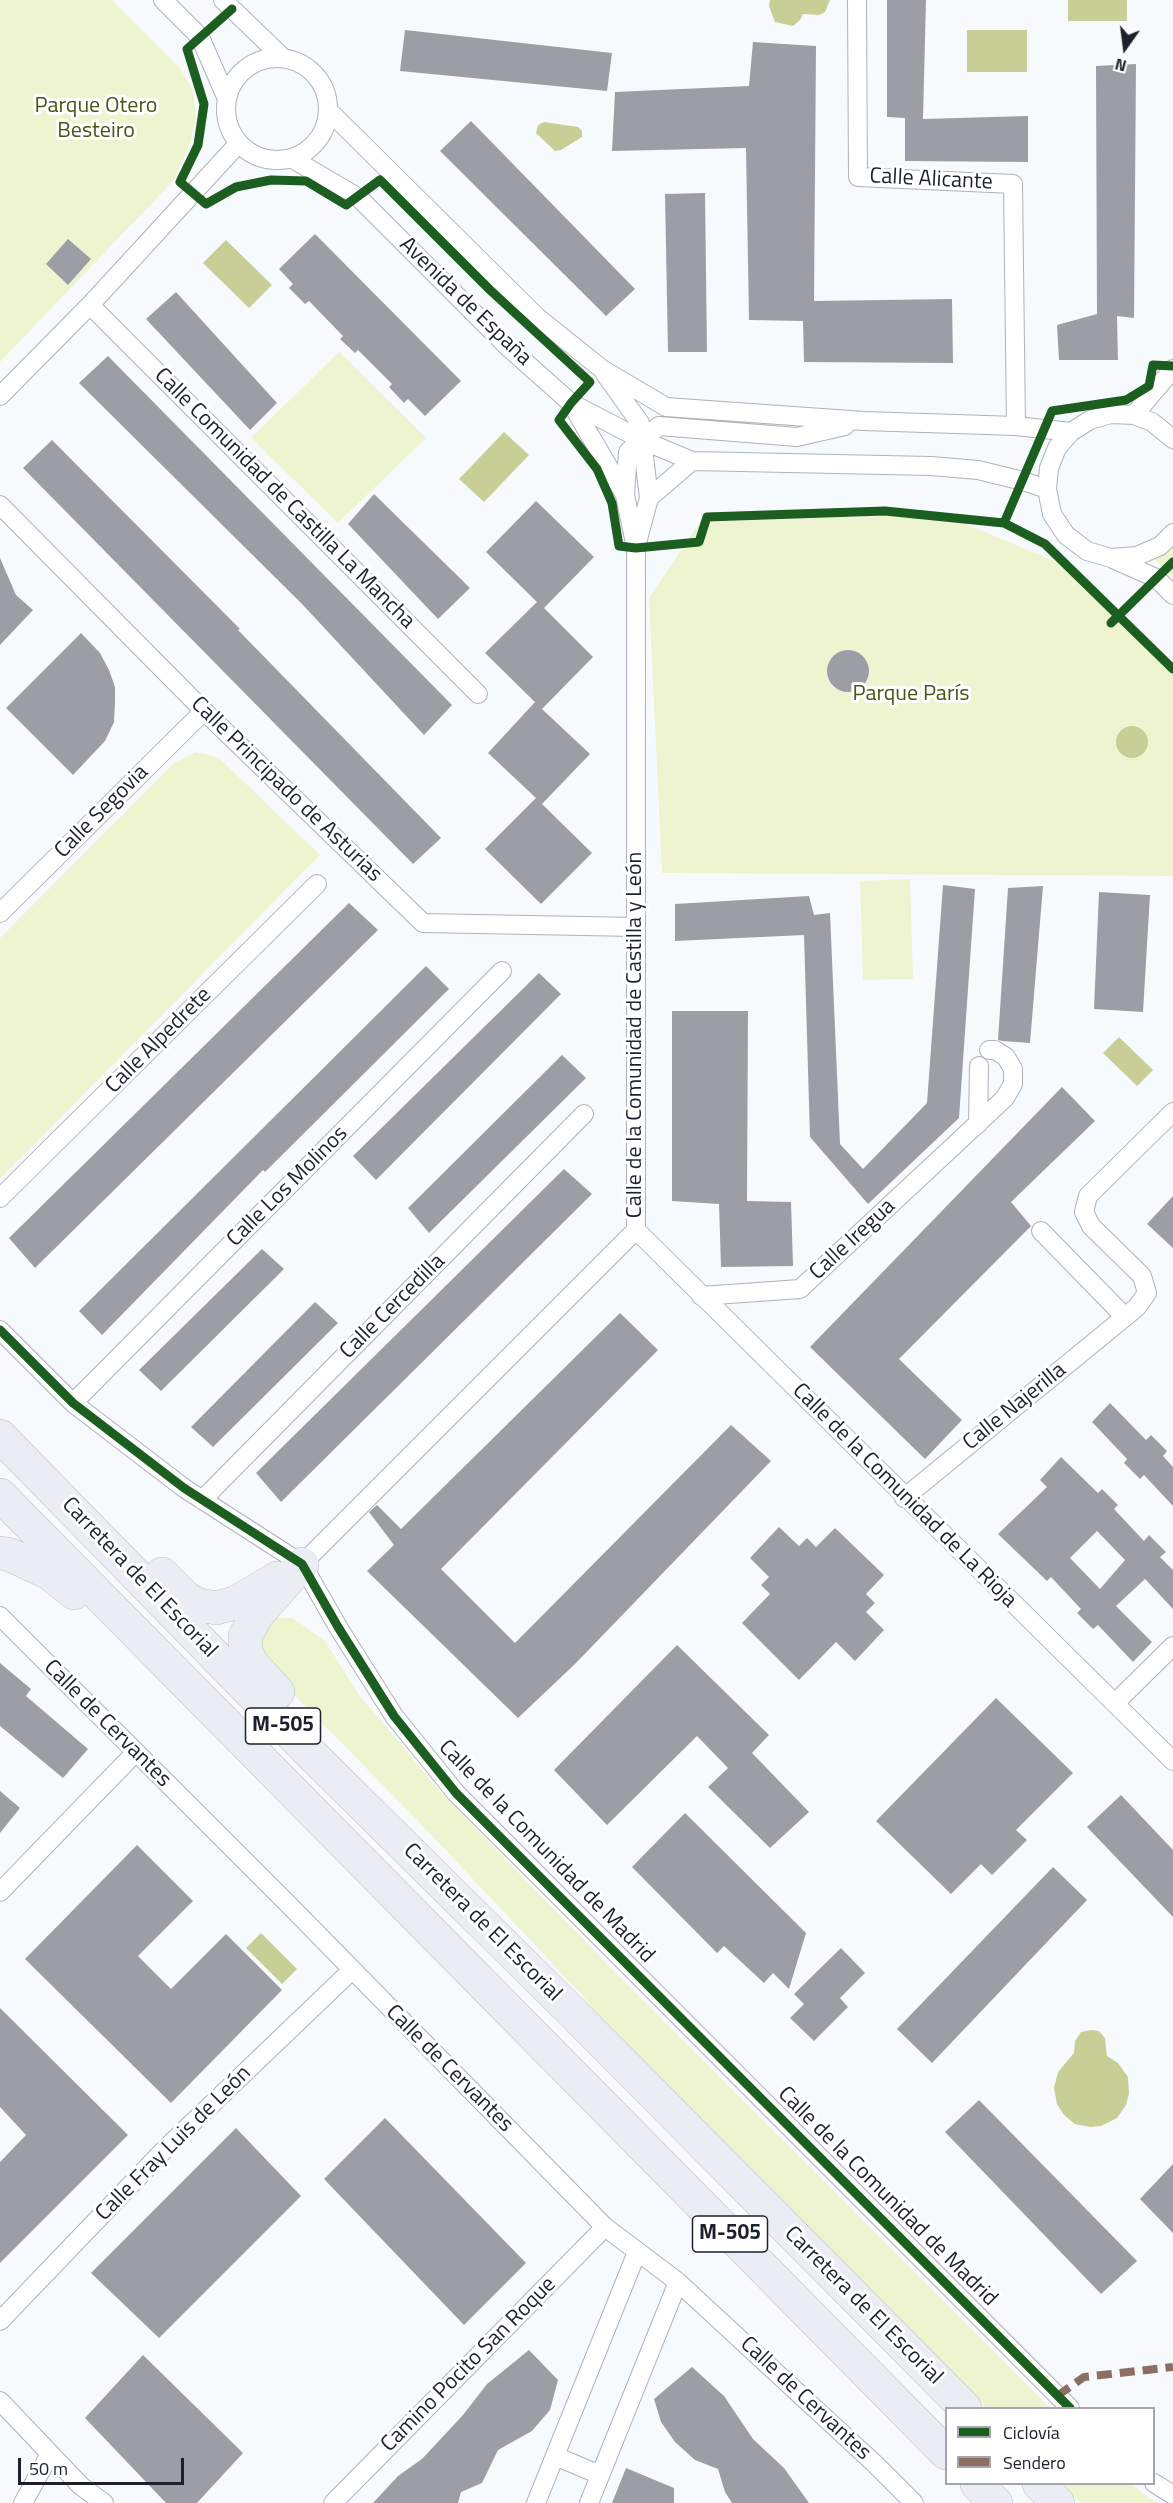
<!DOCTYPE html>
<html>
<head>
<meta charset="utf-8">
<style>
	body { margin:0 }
	#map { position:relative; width:1173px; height:2503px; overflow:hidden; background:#f7fafd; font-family:"Titillium Web",sans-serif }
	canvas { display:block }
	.legend { position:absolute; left:945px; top:2407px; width:210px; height:78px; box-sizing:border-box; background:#fff; border:2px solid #a4a6ab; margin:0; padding:8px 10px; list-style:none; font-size:18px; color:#1c212d }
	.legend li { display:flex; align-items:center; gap:12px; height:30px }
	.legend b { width:30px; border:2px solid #a4a6ab }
	.north { position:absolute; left:1095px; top:18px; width:60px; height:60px; -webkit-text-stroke:4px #fff; paint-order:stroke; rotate:194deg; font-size:16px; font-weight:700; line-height:24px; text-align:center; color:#1c212d }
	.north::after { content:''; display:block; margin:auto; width:21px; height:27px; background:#1c212d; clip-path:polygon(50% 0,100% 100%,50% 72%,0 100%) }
	.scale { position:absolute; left:18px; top:2458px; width:166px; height:27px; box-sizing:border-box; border:3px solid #1c212d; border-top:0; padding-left:8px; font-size:18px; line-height:21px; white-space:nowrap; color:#1c212d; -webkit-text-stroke:4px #fff; paint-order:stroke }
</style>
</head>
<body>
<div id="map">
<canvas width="1173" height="2503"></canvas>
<ul class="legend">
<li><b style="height:8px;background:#1b5e20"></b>Ciclovía</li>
<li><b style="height:8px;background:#8d6e63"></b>Sendero</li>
</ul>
<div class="north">N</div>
<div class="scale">50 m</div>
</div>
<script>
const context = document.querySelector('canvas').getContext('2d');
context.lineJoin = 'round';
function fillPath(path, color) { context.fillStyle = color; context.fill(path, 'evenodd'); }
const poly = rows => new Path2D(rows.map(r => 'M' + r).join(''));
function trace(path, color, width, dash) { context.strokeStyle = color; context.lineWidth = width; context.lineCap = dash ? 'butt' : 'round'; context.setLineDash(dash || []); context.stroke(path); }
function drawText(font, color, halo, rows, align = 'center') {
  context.font = font + ' "Titillium Web",sans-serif'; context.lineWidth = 6; context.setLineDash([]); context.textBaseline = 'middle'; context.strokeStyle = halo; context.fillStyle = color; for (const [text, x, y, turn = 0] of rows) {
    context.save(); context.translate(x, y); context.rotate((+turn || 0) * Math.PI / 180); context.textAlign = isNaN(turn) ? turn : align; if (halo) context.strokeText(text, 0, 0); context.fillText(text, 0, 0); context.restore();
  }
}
const green = poly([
	[0,0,112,0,180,68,193,90,196,118,190,144,174,180,0,362],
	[339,352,426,438,338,523,251,438],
	[943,514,1063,565,1173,675,1173,876,662,873,649,598,700,522],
	[1169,543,1173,547,1173,578,1152,557],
	[195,752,218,757,320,855,0,1179,0,938,173,764],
	[910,879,913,979,863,980,860,881],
	[269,1618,293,1618,325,1641,359,1695,441,1792,606,1963,1050,2408,986,2408,742,2166,593,2010,582,1995,423,1826,258,1658,258,1635],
	[1061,2484,1132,2484,1146,2496,1159,2503,1081,2503]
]);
const water = poly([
	[770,0,830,0,825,12,819,15,803,14,800,20,793,26,775,22,769,6],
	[1068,0,1127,0,1127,21,1068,21],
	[967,30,1027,30,1027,72,967,72],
	[544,122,578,127,582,131,582,137,561,150,555,151,536,133,538,125],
	[226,240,272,285,249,308,203,263],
	[504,432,529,455,484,502,459,479],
	'1116 742a16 16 0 1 1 32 0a16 16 0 1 1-32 0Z',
	[1119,1037,1153,1070,1137,1086,1103,1053],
	[261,1933,297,1969,282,1984,246,1948],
	[1091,2030,1099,2031,1105,2038,1107,2056,1118,2063,1128,2077,1129,2094,1126,2105,1117,2118,1101,2126,1090,2127,1075,2124,1064,2115,1057,2104,1054,2088,1058,2072,1074,2053,1075,2041,1081,2032]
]);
const building = poly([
	[887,0,926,0,923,119,1028,116,1028,162,905,161,905,118,887,117],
	[405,30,612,53,607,91,400,71],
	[753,42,816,46,814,301,952,299,953,363,804,362,803,321,749,320,746,148,612,151,615,92,749,86],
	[1136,64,1134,318,1117,316,1118,360,1059,360,1057,325,1097,314,1096,66],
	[471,121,635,289,606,316,440,151],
	[705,193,707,352,668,352,665,194],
	[315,234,461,381,425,416,408,399,404,403,389,387,392,384,358,350,355,353,340,339,343,336,309,301,305,304,289,288,293,284,279,269],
	[68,239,91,259,68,285,46,264],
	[176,292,277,403,250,430,146,319],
	[108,356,452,705,424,735,302,604,79,383],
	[52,440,240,629,238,630,441,838,413,864,23,468],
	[374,494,470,588,438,619,348,524],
	[536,501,594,557,544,608,593,657,542,709,590,754,542,804,592,853,541,904,485,849,536,798,488,753,535,702,541,708,485,653,537,602,486,552],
	[0,558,16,595,33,610,0,645],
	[81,633,100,653,109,670,115,687,115,702,114,722,105,741,73,775,6,708],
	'827 671a21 21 0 1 1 42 0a21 21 0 1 1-42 0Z',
	[943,885,975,889,959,1118,868,1204,810,1137,804,935,675,941,675,904,809,896,814,915,830,913,840,1144,863,1169,927,1103],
	[1043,886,1030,1043,1003,1041,998,1040,1008,888],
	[1099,892,1150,895,1143,1012,1094,1009],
	[349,903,378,930,35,1268,9,1238],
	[426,966,449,989,265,1172,263,1170,102,1335,79,1311],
	[539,973,561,994,376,1180,353,1156],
	[672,1011,748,1011,747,1201,791,1202,793,1266,721,1267,719,1204,672,1201],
	[562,1055,586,1078,429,1233,408,1208],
	[1062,1087,1095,1121,1011,1202,1031,1226,899,1359,962,1420,925,1459,810,1347],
	[564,1169,592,1194,281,1502,256,1473],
	[1173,1196,1173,1248,1147,1224],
	[262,1249,284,1269,161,1391,139,1370],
	[315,1302,338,1323,213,1447,191,1427],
	[620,1313,658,1350,441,1569,515,1643,731,1425,771,1461,575,1664,518,1718,367,1571,394,1545,369,1512,377,1505,401,1529],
	[1110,1403,1146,1440,1151,1435,1167,1451,1163,1456,1173,1467,1173,1506,1144,1475,1140,1479,1124,1463,1127,1459,1092,1422],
	[1061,1457,1098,1493,1102,1489,1118,1505,1114,1509,1144,1541,1149,1535,1166,1552,1160,1557,1173,1570,1173,1609,1145,1579,1116,1606,1152,1642,1133,1662,1098,1625,1093,1629,1077,1613,1081,1609,1051,1577,1047,1581,998,1534,1047,1487,1040,1480],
	[1097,1531,1125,1560,1100,1589,1070,1558],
	[779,1527,799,1546,807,1538,816,1547,835,1528,884,1575,866,1594,875,1603,866,1612,884,1630,855,1661,836,1642,799,1680,742,1623,770,1594,761,1585,769,1577,750,1558],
	[677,1645,769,1735,752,1753,809,1812,770,1848,708,1787,728,1768,697,1736,607,1825,554,1770],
	[0,1663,31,1689,26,1696,88,1749,63,1778,0,1726],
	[996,1698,1073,1773,1016,1830,1027,1840,992,1875,981,1864,951,1894,876,1821],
	[0,1791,20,1808,0,1833],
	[1121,1795,1173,1850,1173,1917,1087,1827],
	[685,1813,806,1933,789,1989,773,1973,764,1983,724,1946,717,1953,632,1867],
	[137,1845,193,1901,138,1956,171,1989,226,1934,282,1990,171,2103,25,1959],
	[1053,1867,1087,1900,932,2063,897,2029],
	[841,1948,865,1973,840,1998,848,2007,814,2041,790,2018,804,2004,794,1994],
	[0,2008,128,2135,0,2263,0,2162,26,2135,0,2107],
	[979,2100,1137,2261,1101,2294,945,2132],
	[385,2118,526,2263,464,2325,324,2179],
	[236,2128,301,2196,159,2338,91,2273],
	[1173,2164,1173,2233,1140,2199],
	[529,2350,558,2380,550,2410,532,2431,498,2450,482,2483,461,2492,458,2503,373,2503,398,2476,422,2459,463,2415,487,2384],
	[143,2355,243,2453,197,2503,166,2503,85,2418],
	[692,2367,724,2396,753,2439,784,2468,809,2503,732,2503,725,2492,718,2469,695,2460,675,2442,661,2422,654,2399],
	[626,2468,674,2488,674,2503,612,2503]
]);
const street = poly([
	[163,0,200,37,227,99],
	[223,0,283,58],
	[857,0,858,177,1013,184,1016,426],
	'226 109a51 51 0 1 1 102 0a51 51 0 1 1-102 0Z',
	[328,110,537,317,602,369,666,407,864,421,1016,426,1071,432],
	[291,158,359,198,508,347,571,403,642,440,692,461,931,466,978,470,1023,481,1047,489],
	[90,305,478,694],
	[605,374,640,423,649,498,637,543],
	[0,396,90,305,239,143],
	[1134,415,1173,369],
	[1173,439,1152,422,1134,415,1111,414,1090,420,1071,432,1057,448,1049,468,1047,489,1052,514,1066,535,1087,551,1111,558,1137,556,1160,546,1173,533],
	[625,495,628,452,659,426,797,437,845,426],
	[649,498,692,461],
	[0,505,204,711,423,923,636,927],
	[1113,559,1156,578,1173,595],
	[0,913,204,711],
	[978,1124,979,1066],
	[0,1198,317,884],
	[636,1230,1173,1761],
	[1041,1231,1125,1317],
	[701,1296,800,1289,1005,1098,1013,1084,1013,1069,1006,1057,995,1050,989,1050],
	[0,1330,73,1403,184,1488,302,1564,338,1627,394,1716,456,1793,1070,2408],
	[73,1403,502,971],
	[904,1498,1125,1317,1137,1307,1147,1293,1142,1276,1091,1226,1084,1212,1088,1196,1173,1112],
	[202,1500,584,1114],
	[302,1564,636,1230,636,548,625,495,571,403],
	[0,1616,290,1906,605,2227,678,2282,875,2464,914,2503],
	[1115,1703,1173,1646],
	[0,1892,135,1753],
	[0,2321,166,2148,352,1970],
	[0,2401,81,2486,104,2503],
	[555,2456,600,2475],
	[1154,2483,1173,2495],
	[23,2503,50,2454],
	[333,2503,605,2227],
	[536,2503,637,2252],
	[589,2503,678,2282]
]);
const highway = poly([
	[0,1436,308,1751,571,2011,965,2408],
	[0,1495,946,2453],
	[0,1553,8,1554,49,1573,74,1593],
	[162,1574,186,1598,199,1605,216,1608,235,1603,277,1578],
	[278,1692,254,1666,246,1653,245,1636,257,1615,302,1564],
	[977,2484,996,2503],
	[1039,2484,1058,2503]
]);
const quiet = poly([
	[1057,2396,1084,2377,1173,2367]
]);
const cycleway = poly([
	[232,9,187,49,204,104,198,145,180,182,206,204,236,187,271,180,306,181,346,205,380,180,490,290,590,382,571,403,559,420,597,469,612,503,619,546,636,548,699,542,707,517,885,511,1004,523,1045,544,1173,669],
	[1004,523,1052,411,1126,400,1149,386,1153,365,1173,366],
	[1111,623,1173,562],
	[0,1330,73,1403,184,1488,302,1564,338,1627,394,1716,456,1793,1070,2408]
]);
const shields = [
	[283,1726,75],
	[730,2234,75]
];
const shieldNames = [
	["M-505",283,1726],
	["M-505",730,2234]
];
const parkNames = [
	["Parque Otero",96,107],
	["Besteiro",96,132],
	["Parque París",911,695]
];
const streetNames = [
	["Calle Alicante",931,180,3],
	["Avenida de España",465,302,44],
	["Calle Comunidad de Castilla La Mancha",284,499,45],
	["Calle Principado de Asturias",286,790,44],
	["Calle Segovia",102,812,-45],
	["Calle de la Comunidad de Castilla y León",636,1035,-90],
	["Calle Alpedrete",159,1041,-45],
	["Calle Los Molinos",288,1187,-45],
	["Calle Iregua",853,1240,-43],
	["Calle Cercedilla",393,1307,-45],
	["Calle Najerilla",1015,1407,-39],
	["Calle de la Comunidad de La Rioja",904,1496,45],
	["Carretera de El Escorial",139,1578,46],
	["Calle de Cervantes",107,1724,45],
	["Calle de la Comunidad de Madrid",546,1852,46],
	["Carretera de El Escorial",482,1923,45],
	["Calle de Cervantes",449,2069,45],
	["Calle Fray Luis de León",174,2144,-45],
	["Calle de la Comunidad de Madrid",887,2197,45],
	["Carretera de El Escorial",863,2306,45],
	["Camino Pocito San Roque",469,2365,-45],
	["Calle de Cervantes",805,2399,43]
];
fillPath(green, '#eff4d0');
fillPath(water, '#c7ce96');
fillPath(building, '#9b9fa5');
trace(street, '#aeb2b9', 20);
trace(highway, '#bcc1c8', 34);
trace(street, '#fefeff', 18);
trace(highway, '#eaedf3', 33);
trace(quiet, '#8d6e63', 8, [15, 8]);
trace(cycleway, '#1b5e20', 9);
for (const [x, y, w] of shields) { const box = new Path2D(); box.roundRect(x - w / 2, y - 18, w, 36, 4.5); context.fillStyle = '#fff'; context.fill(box); trace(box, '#1c212d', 1.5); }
drawText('bold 21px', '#1c212d', null, shieldNames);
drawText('22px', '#4e5316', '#fff', parkNames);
drawText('22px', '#1c212d', '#fff', streetNames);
</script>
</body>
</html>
